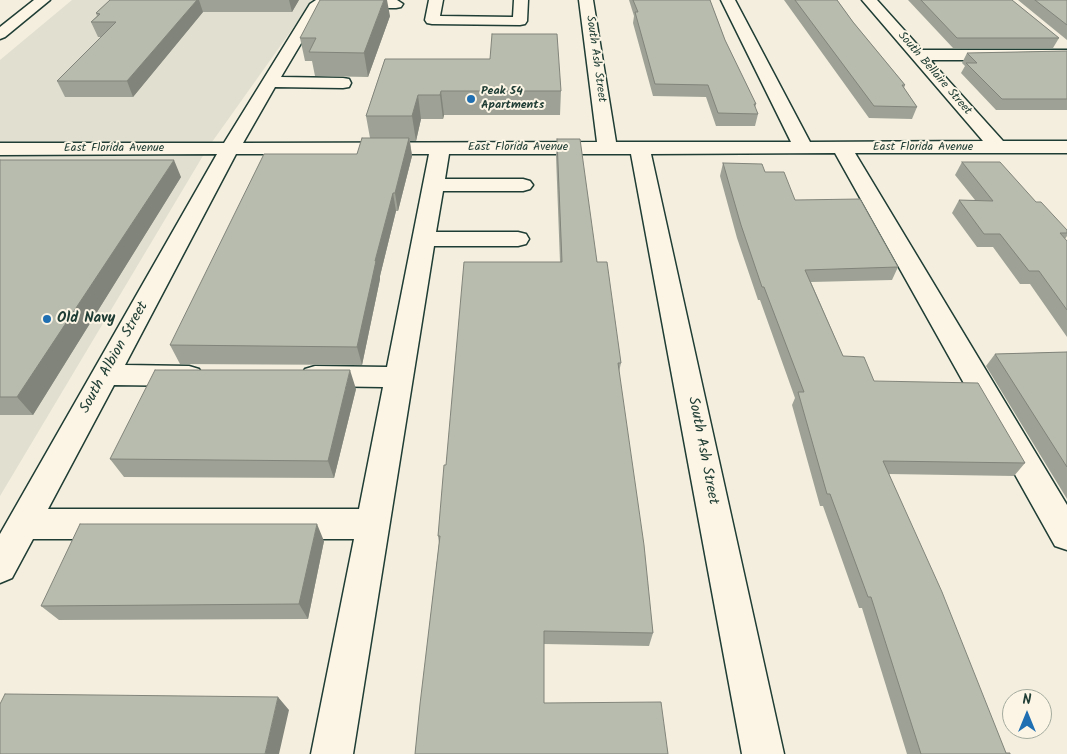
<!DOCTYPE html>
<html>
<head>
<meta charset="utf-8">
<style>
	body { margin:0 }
	#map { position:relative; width:1067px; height:754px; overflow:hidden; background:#f3eede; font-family:Kalam,sans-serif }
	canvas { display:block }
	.north { position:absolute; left:1002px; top:689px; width:50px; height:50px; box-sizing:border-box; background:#fcf5e5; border:1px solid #a4ab9e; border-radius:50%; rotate:0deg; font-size:14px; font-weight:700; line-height:20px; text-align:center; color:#1f3d34 }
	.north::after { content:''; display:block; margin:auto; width:18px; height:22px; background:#1f6fb2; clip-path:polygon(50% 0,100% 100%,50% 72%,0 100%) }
</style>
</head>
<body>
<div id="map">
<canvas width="1067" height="754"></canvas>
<div class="north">N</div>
</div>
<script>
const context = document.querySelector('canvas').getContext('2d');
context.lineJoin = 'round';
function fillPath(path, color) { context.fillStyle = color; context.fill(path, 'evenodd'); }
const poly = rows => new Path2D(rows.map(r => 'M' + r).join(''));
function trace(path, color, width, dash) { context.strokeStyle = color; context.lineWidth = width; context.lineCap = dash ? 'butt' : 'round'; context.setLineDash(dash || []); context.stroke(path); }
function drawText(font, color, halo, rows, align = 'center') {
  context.font = font + ' Kalam,sans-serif'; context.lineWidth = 4; context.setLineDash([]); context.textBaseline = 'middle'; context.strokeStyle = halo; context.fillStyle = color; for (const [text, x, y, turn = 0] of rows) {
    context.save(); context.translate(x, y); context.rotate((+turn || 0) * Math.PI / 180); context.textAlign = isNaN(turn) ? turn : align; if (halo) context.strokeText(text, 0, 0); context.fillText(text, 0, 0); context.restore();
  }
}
const built = poly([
	[72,0,313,0,207,149,0,496,0,60]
]);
const minor = poly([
	[316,0,397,0,403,4,401,7,396,8,322,8,281,77,343,78,349,79,351,83,349,87,343,88,275,87,243,143,597,142,579,0,593,0,616,142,791,142,721,0,735,0,810,142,983,141,862,0,877,0,922,50,1067,50,1067,60,930,60,1003,141,1067,141,1067,153,855,153,1067,505,1067,550,1055,546,835,153,651,154,784,754,742,754,631,154,449,154,445,179,523,179,530,181,533,185,530,189,523,191,443,191,436,232,518,232,526,234,529,239,526,244,518,246,434,246,353,754,311,754,354,539,33,539,12,578,0,583,0,534,217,154,0,155,0,143,224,143,310,4,316,0],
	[236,154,429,154,387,367,315,366,305,369,301,376,305,383,315,386,383,387,359,509,48,509,114,385,189,386,199,383,203,376,199,369,189,366,125,365,236,154],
	[429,0,443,0,440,16,513,17,514,0,528,0,527,21,525,24,520,25,432,24,427,23,425,20,429,0]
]);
const major = poly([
	[34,0,50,0,5,37,0,39,0,27,34,0]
]);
const wall = poly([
	[110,0,299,0,292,12,203,12,133,97,65,97,57,81,101,37,98,37,91,22,97,16,96,13],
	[629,0,710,0,725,40,756,104,755,108,758,114,755,126,716,126,706,97,653,96,633,23,634,16],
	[784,0,837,0,853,22,905,85,904,88,917,107,912,119,869,118],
	[908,0,1012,0,1059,38,1053,48,953,48],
	[1018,0,1067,0,1067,40],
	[390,16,368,77,315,76,312,61,305,61,300,38],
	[1067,51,1067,110,996,110,961,73,965,66,962,63,967,53],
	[385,59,561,91,560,115,444,115,443,119,421,119,416,141,410,141,412,156,398,211,396,211,380,276,380,279,362,365,180,364,170,345,357,154,370,138,366,116],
	[557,139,597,262,621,363,619,372,653,633,649,646,544,644,415,754,439,543,438,536,446,465,560,262,556,156],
	[0,160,181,177,33,415,0,415],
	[962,162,1036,202,1067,230,1067,236,1065,239,1067,241,1067,337,1030,284,1020,284,993,247,977,247,952,213,959,200,975,200,955,175],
	[723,163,765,172,795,200,898,267,892,280,811,282,843,356,874,381,1025,463,1014,476,889,474,1006,753,1010,754,907,754,862,608,859,608,823,506,820,506,792,405,795,398,760,300,758,300,737,238,720,176],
	[1067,352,1067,499,986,366,995,354],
	[356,389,334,478,124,477,110,459],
	[324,541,308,619,59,620,41,606]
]);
const shadedWall = poly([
	[197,0,199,0,203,12,133,97,127,81],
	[289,0,299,0,292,12],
	[384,0,387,0,390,16,368,77,364,53],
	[441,91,444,115,443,119,440,95],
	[418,95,421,119,416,141,412,116],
	[409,138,412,156,398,211,395,193],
	[174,160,181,177,33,415,17,397],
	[393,193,396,211,380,276,380,279,362,365,357,347,375,261],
	[350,370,356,389,334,478,328,461],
	[317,524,324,541,308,619,299,604],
	[278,697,289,710,279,754,265,754]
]);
const building = poly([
	[110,0,197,0,127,81,57,81,116,22,91,22,100,14,96,13,110,0],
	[320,0,384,0,364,53,309,52,316,38,300,38,320,0],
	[633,0,710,0,725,40,756,104,754,104,758,114,718,113,708,85,655,84,635,12,638,12,633,0],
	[795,0,837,0,853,22,905,85,902,85,917,107,874,106,795,0],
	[921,0,1012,0,1059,38,957,38,921,0],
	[1035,0,1067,0,1067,25,1035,0],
	[492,34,557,34,561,91,441,91,440,95,418,95,412,116,366,116,385,59,490,59,492,34],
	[1067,51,1067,99,1002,99,966,63,977,63,967,53,1067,51],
	[362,138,409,138,395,193,393,193,375,261,376,261,357,347,170,345,264,154,357,154,362,138],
	[557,139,580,139,597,262,607,262,621,363,618,363,644,545,653,633,544,631,544,703,661,702,668,754,415,754,420,704,440,536,438,536,444,465,446,465,464,262,562,262,557,139],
	[0,160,174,160,17,397,0,397,0,160],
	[962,162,1000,162,1036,202,1041,202,1067,230,1067,233,1060,233,1067,241,1067,310,1039,271,1029,271,1000,234,984,234,959,200,993,201,962,162],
	[723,163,762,164,765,172,784,172,795,200,860,199,898,267,805,270,843,356,864,357,874,381,978,383,1025,463,883,461,942,592,1006,753,1010,753,1010,754,921,754,871,597,868,597,830,494,827,494,798,392,804,392,764,287,762,287,741,225,723,163],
	[1067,352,1067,467,995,354,1067,352],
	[155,370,350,370,328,461,110,459,155,370],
	[80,524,317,524,299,604,41,606,80,524],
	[5,694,278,697,265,754,0,754,0,704,5,694]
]);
const markers = [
	[471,99,5,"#1f6fb2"],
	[47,319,5,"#1f6fb2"]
];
const farStreetnames = [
	["South Ash Street",595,59,82],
	["South Bellaire Street",934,74,49],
	["East Florida Avenue",518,148],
	["East Florida Avenue",923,148],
	["East Florida Avenue",114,149]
];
const farPoinames = [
	["Peak 54",481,92],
	["Apartments",481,106]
];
const poiNames = [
	["Old Navy",57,319]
];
const streetNames = [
	["South Albion Street",115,358,-61],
	["South Ash Street",702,451,79]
];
fillPath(built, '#e1dfd0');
trace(minor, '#1f3d34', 3);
trace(major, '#1f3d34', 3);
fillPath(minor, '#fcf5e5');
fillPath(major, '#fcf5e5');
fillPath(wall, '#9ea296');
fillPath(shadedWall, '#81847a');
fillPath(building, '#b8bcae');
trace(building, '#81847a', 1);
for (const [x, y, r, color] of markers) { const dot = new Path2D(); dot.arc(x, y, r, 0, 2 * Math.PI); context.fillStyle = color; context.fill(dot); trace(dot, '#fcf5e5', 2); }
drawText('12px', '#1f3d34', '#fcf5e5', farStreetnames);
drawText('bold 12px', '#1f3d34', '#fcf5e5', farPoinames, 'left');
drawText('bold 15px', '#1f3d34', '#fcf5e5', poiNames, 'left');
drawText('15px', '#1f3d34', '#fcf5e5', streetNames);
</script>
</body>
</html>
